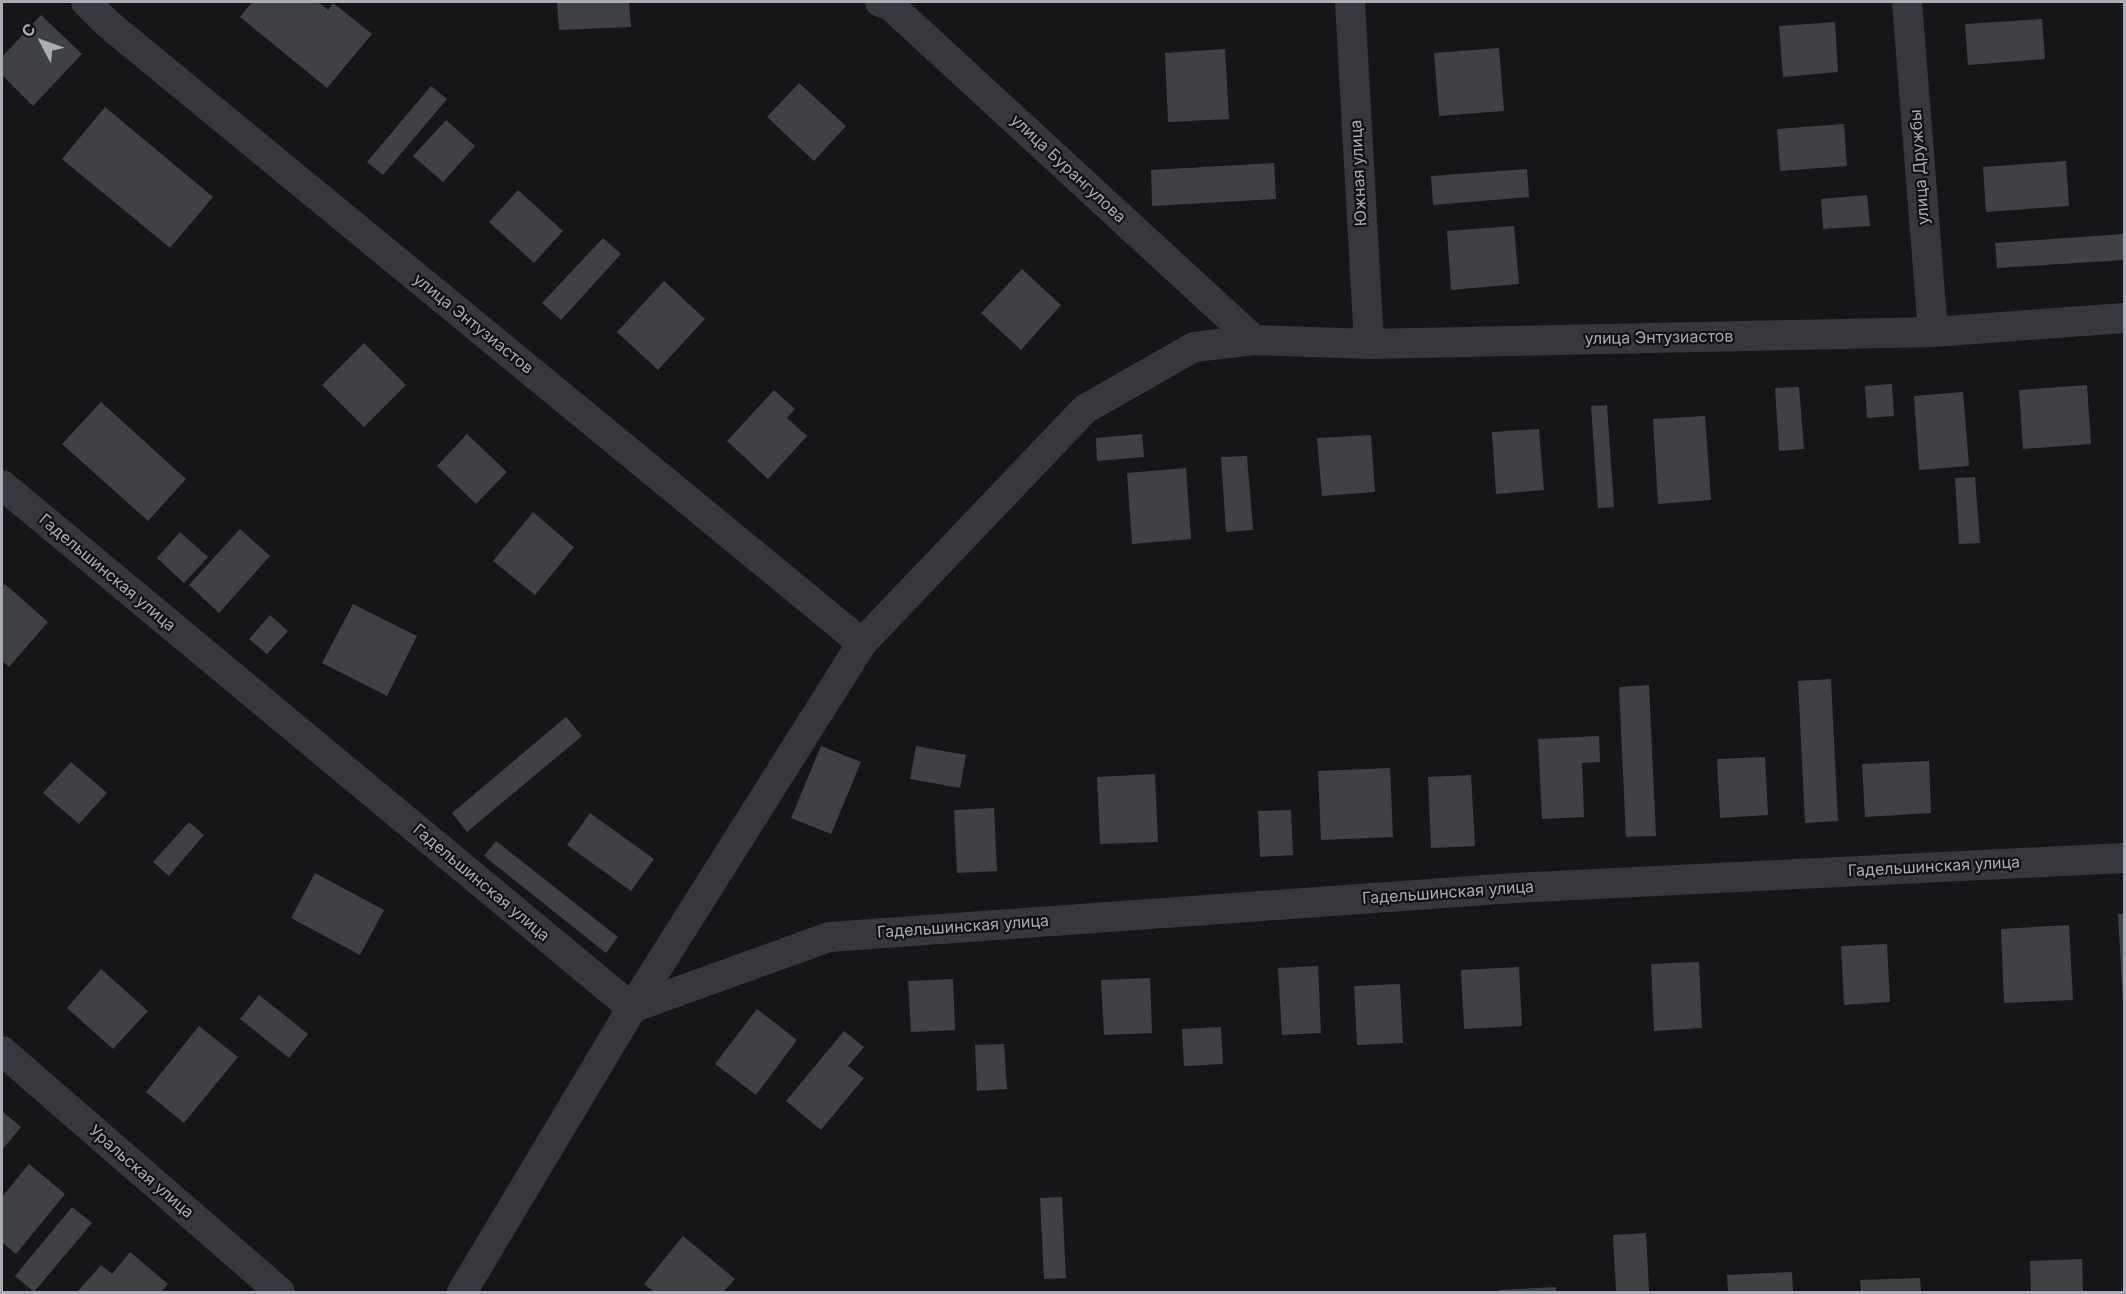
<!DOCTYPE html>
<html>
<head>
<meta charset="utf-8">
<style>
	body { margin:0 }
	#map { position:relative; width:2126px; height:1294px; overflow:hidden; background:#161618; font-family:Inter,sans-serif }
	canvas { display:block }
	.frame { position:absolute; inset:0; border:3px solid #a8adb8; pointer-events:none }
	.north { position:absolute; left:12px; top:12px; width:60px; height:60px; -webkit-text-stroke:4px #111113; paint-order:stroke; rotate:311deg; font-size:16px; font-weight:700; line-height:24px; text-align:center; color:#a8adb8 }
	.north::after { content:''; display:block; margin:auto; width:21px; height:27px; background:#a8adb8; clip-path:polygon(50% 0,100% 100%,50% 72%,0 100%) }
</style>
</head>
<body>
<div id="map">
<canvas width="2126" height="1294"></canvas>
<div class="frame"></div>
<div class="north">С</div>
</div>
<script>
const context = document.querySelector('canvas').getContext('2d');
context.lineJoin = 'round';
function fillPath(path, color) { context.fillStyle = color; context.fill(path, 'evenodd'); }
const poly = rows => new Path2D(rows.map(r => 'M' + r).join(''));
function trace(path, color, width, dash) { context.strokeStyle = color; context.lineWidth = width; context.lineCap = dash ? 'butt' : 'round'; context.setLineDash(dash || []); context.stroke(path); }
function drawText(font, color, halo, rows, align = 'center') {
  context.font = font + ' Inter,sans-serif'; context.lineWidth = 4.5; context.setLineDash([]); context.textBaseline = 'middle'; context.strokeStyle = halo; context.fillStyle = color; for (const [text, x, y, turn = 0] of rows) {
    context.save(); context.translate(x, y); context.rotate((+turn || 0) * Math.PI / 180); context.textAlign = isNaN(turn) ? turn : align; if (halo) context.strokeText(text, 0, 0); context.fillText(text, 0, 0); context.restore();
  }
}
const building = poly([
	[252,2,318,2,328,10,333,3,372,34,327,88,240,17],
	[557,2,629,2,631,27,559,30],
	[41,15,82,54,33,106,2,75,2,57],
	[2042,19,2045,59,1968,65,1965,24],
	[1835,22,1838,72,1783,77,1779,26],
	[1499,48,1504,111,1439,116,1434,53],
	[1225,49,1229,119,1168,122,1165,53],
	[799,83,846,126,814,161,767,117],
	[431,86,447,99,383,175,367,162],
	[105,107,213,197,170,248,62,159],
	[446,120,475,146,443,182,413,156],
	[1844,124,1847,166,1780,171,1777,129],
	[2066,161,2069,206,1986,212,1983,167],
	[1274,163,1276,199,1152,206,1151,170],
	[1527,169,1529,197,1433,205,1431,176],
	[518,190,563,231,534,263,489,222],
	[1867,195,1870,226,1823,229,1821,199],
	[1514,226,1519,284,1451,290,1447,231],
	[2124,234,2124,260,1997,268,1995,243],
	[603,238,621,254,561,320,542,303],
	[1022,269,1061,305,1021,350,981,313],
	[664,281,705,319,658,370,617,332],
	[364,343,406,385,364,427,322,385],
	[1892,384,1894,416,1867,418,1865,386],
	[2087,385,2091,444,2023,449,2019,390],
	[1799,387,1804,449,1779,451,1775,388],
	[774,390,795,409,787,418,807,436,768,479,727,441],
	[1963,392,1969,466,1919,470,1914,396],
	[101,402,186,479,148,521,62,444],
	[1607,405,1614,507,1598,508,1591,406],
	[1705,416,1711,500,1658,504,1653,419],
	[1539,429,1544,490,1496,494,1492,432],
	[467,434,507,472,476,504,437,466],
	[1142,434,1144,457,1097,461,1096,438],
	[1371,435,1375,492,1322,496,1317,438],
	[1247,456,1253,530,1226,532,1221,457],
	[1186,468,1191,539,1132,544,1127,473],
	[1975,477,1980,543,1959,544,1955,478],
	[533,512,574,547,535,595,493,561],
	[240,529,270,556,219,613,189,585],
	[180,532,208,557,184,583,157,558],
	[5,584,48,622,9,667,2,660,2,587],
	[353,604,417,636,387,696,322,663],
	[270,615,288,631,267,654,249,639],
	[1831,679,1838,821,1805,823,1798,681],
	[1649,685,1656,836,1626,837,1619,687],
	[566,717,582,736,467,832,452,813],
	[1599,736,1600,762,1582,763,1584,817,1542,819,1538,739],
	[821,746,861,762,831,834,791,818],
	[916,746,966,755,960,788,910,779],
	[1765,757,1768,815,1720,818,1717,759],
	[1929,761,1931,813,1865,817,1862,764],
	[71,762,107,793,79,824,43,793],
	[1390,768,1393,837,1321,840,1318,771],
	[1155,774,1158,842,1100,844,1097,777],
	[1471,775,1475,846,1431,848,1428,777],
	[994,808,997,871,957,873,954,810],
	[1291,810,1293,855,1260,857,1258,811],
	[590,813,654,859,631,891,567,845],
	[189,822,204,835,169,876,153,862],
	[496,841,618,937,606,953,484,856],
	[315,873,384,910,360,955,291,918],
	[2118,914,2124,914,2124,1002,2123,1002],
	[2069,925,2073,1000,2004,1003,2001,929],
	[1887,944,1890,1002,1844,1005,1841,946],
	[1699,962,1702,1028,1654,1031,1651,964],
	[1318,966,1321,1033,1282,1035,1278,968],
	[1519,967,1522,1026,1464,1029,1461,970],
	[101,969,148,1011,113,1049,67,1008],
	[1150,978,1152,1033,1104,1035,1101,980],
	[953,979,955,1030,911,1032,908,981],
	[1400,984,1403,1043,1357,1045,1354,986],
	[259,995,308,1034,289,1058,240,1019],
	[757,1009,797,1040,756,1095,715,1064],
	[199,1026,238,1057,184,1123,146,1092],
	[1221,1027,1223,1064,1184,1066,1182,1029],
	[844,1031,864,1047,848,1066,864,1078,821,1130,786,1101],
	[1004,1044,1007,1089,977,1091,975,1045],
	[2,1111,21,1127,2,1150],
	[29,1164,65,1194,16,1254,2,1242,2,1197],
	[1062,1197,1066,1278,1044,1279,1040,1198],
	[72,1207,92,1223,34,1292,15,1276],
	[1646,1233,1649,1292,1616,1292,1613,1235],
	[683,1236,735,1279,723,1292,654,1292,644,1284],
	[130,1252,168,1284,161,1292,78,1291,101,1265,112,1274],
	[2082,1259,2083,1292,2031,1292,2030,1261],
	[1792,1272,1793,1292,1728,1292,1727,1275],
	[1920,1278,1921,1292,1861,1292,1860,1280],
	[1556,1287,1556,1292,1499,1292,1499,1290]
]);
const street = poly([
	[86,2,108,24,862,643],
	[880,2,891,6,1254,340],
	[1350,2,1369,344],
	[1907,2,1933,332],
	[2,485,632,1008,829,937,1514,888,2124,858],
	[2,1051,280,1292],
	[462,1292,632,1008,862,643,1085,409,1194,347,1254,340,1369,344,1933,332,2124,318]
]);
const streetNames = [
	["улица Дружбы",1920,167,-94],
	["улица Бурангулова",1068,169,43],
	["Южная улица",1359,173,-93],
	["улица Энтузиастов",473,324,39],
	["улица Энтузиастов",1659,338,-1],
	["Гадельшинская улица",107,573,40],
	["Гадельшинская улица",1934,867,-3],
	["Гадельшинская улица",481,883,40],
	["Гадельшинская улица",1448,893,-4],
	["Гадельшинская улица",963,927,-4],
	["Уральская улица",141,1172,41]
];
fillPath(building, '#404145');
trace(street, '#37383d', 30);
drawText('16px', '#a8adb8', '#111113', streetNames);
</script>
</body>
</html>
